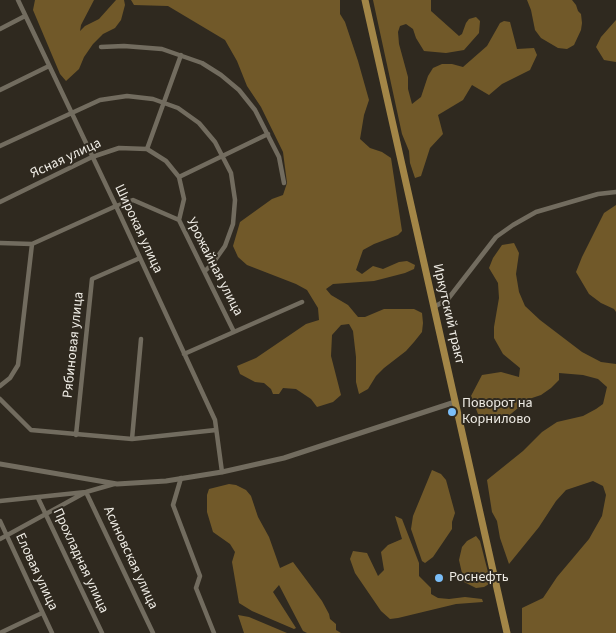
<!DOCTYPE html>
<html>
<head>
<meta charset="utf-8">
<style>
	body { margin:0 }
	canvas { display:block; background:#2f291f }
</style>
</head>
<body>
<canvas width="616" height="633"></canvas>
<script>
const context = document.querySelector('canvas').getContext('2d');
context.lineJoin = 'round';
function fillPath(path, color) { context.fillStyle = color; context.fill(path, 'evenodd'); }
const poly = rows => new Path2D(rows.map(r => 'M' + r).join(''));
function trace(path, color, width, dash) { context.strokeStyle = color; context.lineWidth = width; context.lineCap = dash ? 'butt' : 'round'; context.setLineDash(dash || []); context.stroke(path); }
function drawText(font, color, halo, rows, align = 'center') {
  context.font = font + ' "Source Sans 3",sans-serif'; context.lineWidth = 4; context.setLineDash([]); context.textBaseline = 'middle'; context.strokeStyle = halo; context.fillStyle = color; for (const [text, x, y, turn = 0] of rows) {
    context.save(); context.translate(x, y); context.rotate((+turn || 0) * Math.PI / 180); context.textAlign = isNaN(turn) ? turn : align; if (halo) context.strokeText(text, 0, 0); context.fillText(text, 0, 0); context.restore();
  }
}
const forest = poly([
	[35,0,94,0,81,25,80,31,85,26,99,19,116,0,124,0,125,5,121,20,115,28,103,34,93,44,84,57,79,69,66,81,60,74,33,10],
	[131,0,340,0,340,14,345,22,358,61,369,100,364,115,360,139,370,148,382,152,391,158,402,231,398,235,374,244,363,250,356,270,362,274,373,266,383,269,399,262,407,261,415,265,414,269,405,273,374,281,333,284,326,289,331,295,348,305,358,317,365,317,384,309,414,309,422,313,423,323,422,332,414,342,406,351,384,368,376,376,368,389,359,394,356,382,356,357,353,331,349,324,341,325,332,335,331,356,341,395,333,402,317,407,311,399,296,389,283,388,279,394,273,394,271,389,264,383,255,382,240,374,237,366,256,358,306,324,319,320,318,308,307,290,296,284,247,265,238,257,233,246,240,222,272,199,283,195,287,183,283,152,261,107,247,86,237,61,225,40,168,6,134,5],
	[373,0,431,0,431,11,459,36,462,34,466,23,469,19,476,17,480,21,479,33,464,50,446,53,424,51,416,38,413,29,406,24,400,26,398,32,399,44,408,77,408,89,412,104,421,97,428,76,433,68,442,64,452,64,463,67,487,46,500,23,504,21,510,22,517,49,534,48,537,55,530,70,502,84,489,95,472,85,463,100,438,115,443,134,430,148,421,176,415,178,410,163,409,151,402,134],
	[527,0,572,0,576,5,578,11,581,14,582,23,581,30,574,45,567,49,558,48,541,38,535,30,531,10],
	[616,20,616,62,604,60,596,47,601,37],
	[616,205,616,312,614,309,601,303,589,294,576,272,582,257,604,213],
	[514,243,519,253,516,274,519,292,525,306,540,320,582,352,601,362,616,364,616,633,522,633,522,608,543,598,557,577,589,539,602,516,606,495,603,486,593,481,566,490,556,501,539,527,509,564,500,538,497,521,492,512,487,480,523,451,542,432,557,422,583,416,596,409,603,404,607,387,598,379,583,375,559,373,559,380,551,388,541,395,529,399,501,422,495,423,478,414,471,396,482,375,501,372,519,377,520,368,503,354,494,338,494,327,499,298,498,283,489,268,493,258,502,245],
	[432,470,441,474,446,480,455,513,452,522,452,529,433,557,425,563,422,561,411,529,413,516],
	[229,484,236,485,246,490,251,496,258,517,269,537,280,568,293,562,322,601,329,614,330,619,336,624,336,630,341,633,307,633,303,631,279,585,273,592,296,628,294,629,252,611,239,603,232,562,235,552,230,544,213,532,207,512,207,495,209,489],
	[395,516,402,519,419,563,419,576,431,588,431,594,438,598,449,599,465,597,482,599,483,602,456,604,398,618,390,619,381,611,355,573,350,559,353,551,367,553,378,576,384,570,381,552,388,545,402,539],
	[476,536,480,541,490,580,489,584,484,587,476,588,464,582,459,560,462,547,467,541],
	[238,615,249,617,287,633,244,633]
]);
const minor = poly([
	[18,0,116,206,215,420,222,472],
	[0,29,25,16],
	[101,47,124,46,162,49,202,63,221,75,239,90,255,110,279,157,284,183],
	[0,90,49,66],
	[0,146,100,100,127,96,153,99,178,108,199,123,215,142,231,173,235,200,233,224,225,246,213,263,205,271],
	[147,149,181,55],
	[179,177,268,134],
	[0,202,92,157,119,148,147,149,166,161,179,177,184,199,179,220],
	[0,243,32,244],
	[434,307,448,299,496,237,513,225,536,212,598,194,616,192],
	[184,354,302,302],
	[0,386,10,378,18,365,32,244,116,206,133,200,179,220,234,332],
	[0,399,31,430,132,439,216,430],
	[76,435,92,279,140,258],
	[132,439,141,339],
	[181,478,173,505,200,576,196,588,214,633],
	[38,498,102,633],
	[0,501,86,492,114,484],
	[0,521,52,633],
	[0,539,86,492,153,633],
	[2,632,42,613]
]);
const tertiary = poly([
	[0,464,117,484,166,481,222,472,284,458,455,402]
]);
const primary = poly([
	[365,0,507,633]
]);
const markers = [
	[452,412,5,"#7bbef8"],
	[439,578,5,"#7bbef8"]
];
const streetNames = [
	["Ясная улица",66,159,-25],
	["Широкая улица",138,229,65],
	["Урожайная улица",214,267,63],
	["Иркутский тракт",448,314,77],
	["Рябиновая улица",74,345,-84],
	["Асиновская улица",130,558,65],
	["Прохладная улица",80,561,65],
	["Еловая улица",36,572,65]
];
const poiNames = [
	["Поворот на",462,404],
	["Корнилово",462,420],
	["Роснефть",449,578]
];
fillPath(forest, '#715929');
trace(minor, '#726c5f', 4.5);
trace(tertiary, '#726c5f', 5);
trace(primary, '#a38647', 7);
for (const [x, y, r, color] of markers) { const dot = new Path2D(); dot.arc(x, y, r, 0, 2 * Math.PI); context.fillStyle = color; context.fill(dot); trace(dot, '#2f291f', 2); }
drawText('14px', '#efece5', '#2f291f', streetNames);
drawText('14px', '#efece5', '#2f291f', poiNames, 'left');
</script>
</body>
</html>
